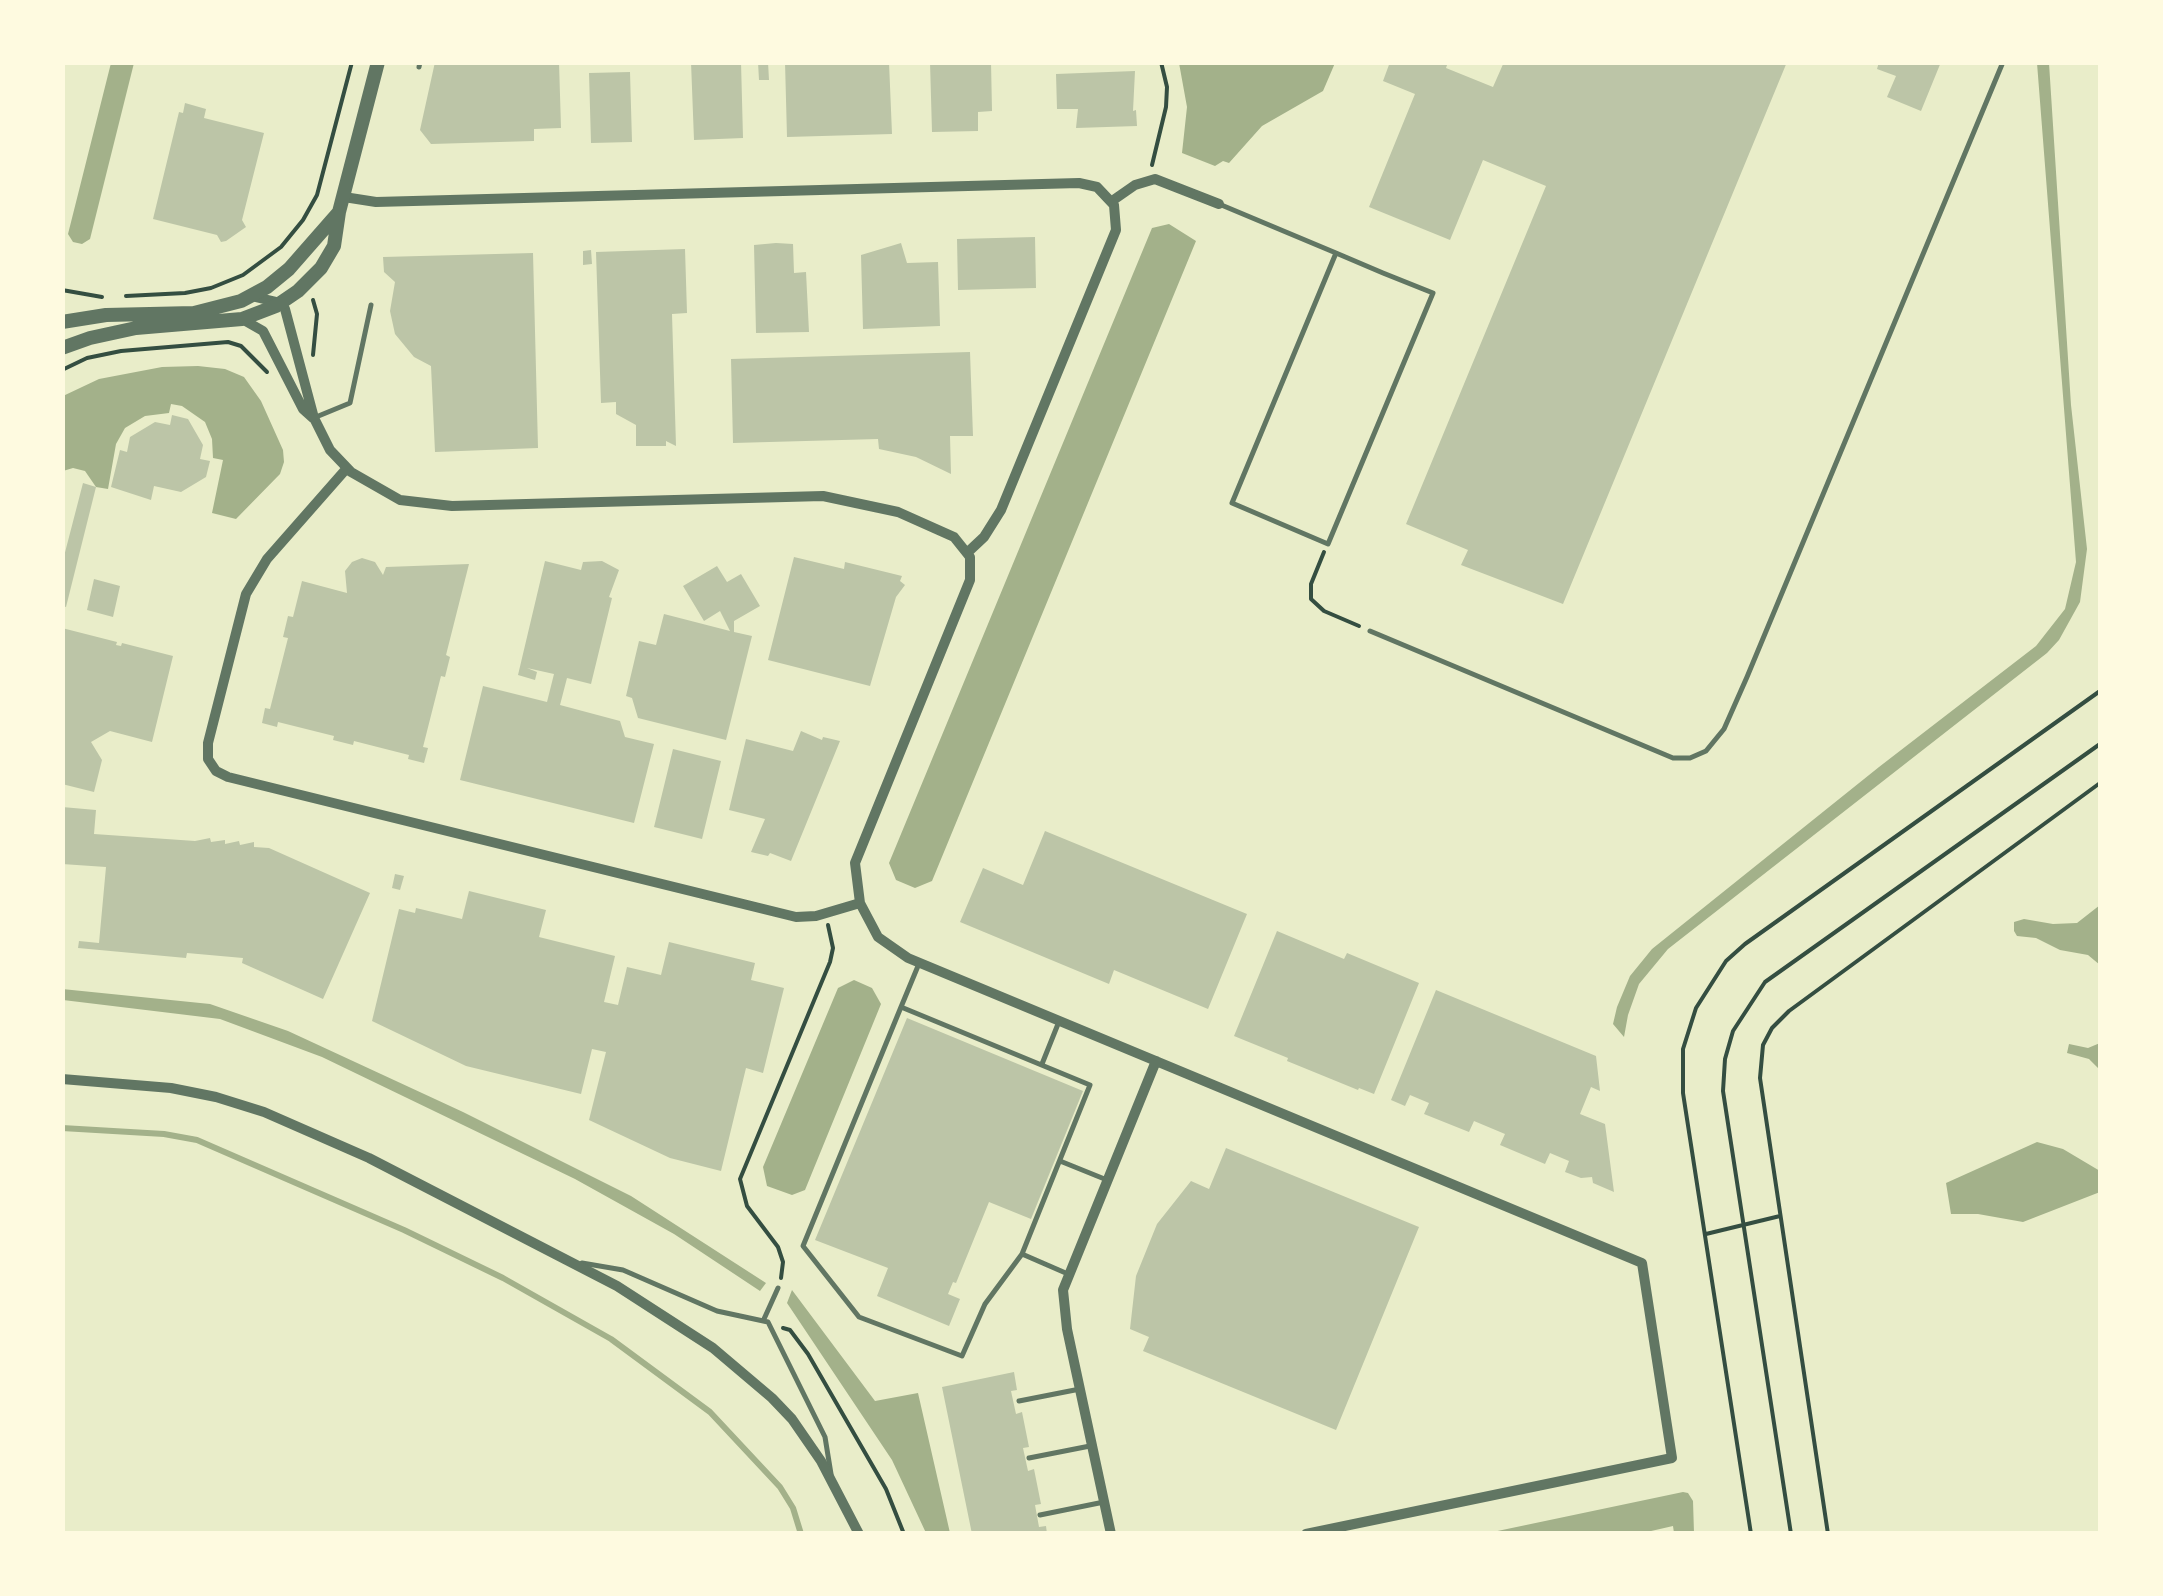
<!DOCTYPE html>
<html>
<head>
<meta charset="utf-8">
<style>
	body { margin:0 }
	#map { position:relative; width:2163px; height:1596px; overflow:hidden; background:#e9edc9; font-family:"Public Sans",sans-serif }
	canvas { display:block }
	.frame { position:absolute; inset:0; border:65px solid #fefae0; pointer-events:none }
</style>
</head>
<body>
<div id="map">
<canvas width="2163" height="1596"></canvas>
<div class="frame"></div>
</div>
<script>
const context = document.querySelector('canvas').getContext('2d');
context.lineJoin = 'round';
function fillPath(path, color) { context.fillStyle = color; context.fill(path, 'evenodd'); }
const poly = rows => new Path2D(rows.map(r => 'M' + r).join(''));
function trace(path, color, width, dash) { context.strokeStyle = color; context.lineWidth = width; context.lineCap = dash ? 'butt' : 'round'; context.setLineDash(dash || []); context.stroke(path); }
const water = poly([
	[111,63,134,63,90,239,82,244,73,242,68,234],
	[1179,63,1179,62,1335,63,1323,91,1262,126,1229,163,1223,161,1215,166,1182,153,1187,107],
	[2037,63,2049,63,2071,405,2087,549,2080,602,2059,640,2047,653,1668,949,1639,984,1628,1015,1624,1037,1613,1024,1617,1007,1630,976,1652,949,1879,767,2036,646,2065,609,2076,562],
	[1169,224,1196,241,932,881,915,888,896,880,889,863,1152,228],
	[198,366,225,369,244,377,261,401,283,450,284,462,280,474,236,519,212,513,223,460,213,458,212,439,205,422,182,406,171,404,169,413,145,416,125,428,116,444,108,489,96,487,85,471,73,468,63,471,63,396,99,379,162,367],
	[2100,905,2100,965,2088,955,2060,950,2036,938,2017,936,2014,931,2014,922,2024,919,2053,924,2077,923],
	[854,980,872,988,881,1004,805,1190,792,1195,767,1186,763,1167,838,988],
	[62,989,210,1004,288,1031,463,1112,631,1196,766,1283,760,1291,674,1234,575,1179,322,1057,220,1019,63,1000],
	[2100,1043,2100,1070,2089,1059,2067,1053,2069,1044,2088,1048],
	[2037,1142,2063,1149,2100,1171,2100,1192,2023,1222,1978,1214,1951,1214,1946,1183],
	[792,1290,875,1401,918,1393,950,1533,926,1533,892,1460,787,1303],
	[1683,1492,1688,1493,1693,1501,1694,1533,1674,1533,1673,1526,1638,1534,1488,1533]
]);
const stream = poly([
	[62,1128,164,1134,197,1140,404,1230,503,1278,611,1339,710,1412,780,1487,793,1508,801,1534]
]);
const building = poly([
	[435,62,559,62,561,128,534,129,534,141,431,144,420,130],
	[691,62,741,62,743,138,694,140],
	[758,62,768,62,769,80,759,80],
	[785,62,889,62,892,134,787,137],
	[930,62,991,62,992,111,978,112,978,131,932,132],
	[1390,62,1448,62,1446,68,1493,87,1504,62,1787,62,1563,604,1461,565,1468,550,1406,524,1546,186,1483,160,1450,240,1369,207,1415,94,1383,81],
	[1879,62,1941,62,1921,111,1887,97,1896,76,1877,69],
	[1135,71,1133,111,1136,110,1137,126,1076,128,1078,109,1057,109,1056,74],
	[630,72,632,142,591,143,589,73],
	[185,103,206,109,204,118,264,133,242,220,246,227,226,241,221,242,217,235,153,219,179,112,183,113],
	[1035,237,1036,288,958,290,957,239],
	[776,243,793,244,794,273,806,272,809,332,756,333,754,245],
	[901,243,907,263,938,262,940,326,863,329,861,255],
	[685,249,687,313,672,314,676,446,666,441,666,446,636,446,636,425,616,414,616,402,601,403,596,252],
	[591,250,592,264,583,265,583,251],
	[533,253,538,448,435,452,431,366,414,357,395,334,390,311,395,282,384,272,383,257],
	[970,352,973,436,950,436,951,474,916,457,879,449,878,439,733,443,731,359],
	[172,415,188,419,203,445,200,459,210,461,206,477,181,492,154,486,151,500,111,487,120,450,127,452,130,437,155,422,170,425],
	[83,483,96,487,66,607,62,606,62,564],
	[794,557,844,569,845,562,902,576,900,581,905,585,896,597,870,686,768,660],
	[362,558,375,562,383,575,386,567,469,564,446,655,450,657,445,677,441,676,423,747,428,748,424,763,408,759,409,755,354,741,353,745,333,740,334,736,278,722,277,727,262,723,265,708,270,709,288,638,283,637,288,616,293,617,302,581,347,593,345,571,352,562],
	[545,561,581,570,583,562,602,561,619,570,609,597,612,598,591,684,567,678,560,705,620,721,625,737,654,744,634,823,460,780,483,686,547,702,554,674,527,668,537,672,535,680,518,675],
	[717,566,727,582,741,574,760,606,734,621,734,632,752,636,726,740,638,718,632,698,626,696,639,641,656,645,664,614,730,631,720,611,704,621,683,586],
	[94,579,120,586,113,617,87,610],
	[62,628,117,642,116,645,121,646,122,643,173,656,152,742,110,731,91,742,102,760,94,792,62,784],
	[801,731,822,740,823,737,840,741,791,861,770,853,768,856,751,852,765,819,729,810,746,739,793,751],
	[673,749,721,761,702,839,654,827],
	[62,807,96,810,94,834,195,841,210,838,211,842,225,840,225,844,239,841,240,845,254,842,254,847,269,848,370,893,323,999,242,963,243,958,187,953,186,958,78,948,79,941,99,943,106,867,62,864],
	[1045,831,1247,914,1208,1009,1114,970,1109,984,960,922,983,868,1023,885],
	[395,874,404,876,400,890,392,888],
	[469,891,546,910,539,937,615,956,604,1002,618,1005,627,967,661,975,669,942,755,963,751,980,784,988,763,1073,746,1068,721,1171,670,1158,589,1120,606,1052,592,1049,581,1094,466,1066,372,1021,399,909,415,913,416,908,462,919],
	[1277,931,1344,959,1347,953,1419,983,1374,1094,1359,1088,1358,1090,1287,1061,1288,1058,1234,1036],
	[1436,990,1596,1056,1600,1091,1591,1087,1580,1114,1605,1124,1614,1192,1593,1183,1592,1177,1581,1178,1565,1172,1569,1161,1550,1153,1545,1164,1500,1145,1505,1134,1474,1121,1469,1132,1424,1114,1429,1103,1410,1095,1405,1106,1391,1100],
	[907,1018,1083,1091,1031,1219,989,1202,956,1283,953,1282,948,1294,960,1299,949,1326,877,1296,888,1268,815,1240],
	[1226,1148,1419,1227,1336,1430,1143,1351,1149,1337,1130,1329,1136,1276,1157,1224,1191,1181,1209,1189],
	[1014,1372,1017,1390,1011,1391,1016,1414,1022,1412,1029,1447,1023,1448,1028,1471,1034,1469,1041,1504,1035,1505,1039,1527,1046,1526,1047,1534,972,1534,942,1387]
]);
const path = poly([
	[1152,165,1166,107,1167,87,1161,62],
	[62,290,102,297],
	[126,296,185,293,211,288,243,275,281,247,303,220,317,195,352,62],
	[313,355,317,314,313,300],
	[62,370,87,358,121,351,228,342,241,346,267,372],
	[1324,552,1311,584,1311,599,1324,611,1359,626],
	[1706,1234,1780,1216],
	[781,1278,783,1262,778,1247,747,1206,740,1179,830,962,833,948,828,925],
	[783,1328,790,1330,808,1354,886,1489,904,1534],
	[1751,1534,1683,1093,1683,1049,1696,1008,1726,961,1745,944,2100,691],
	[1791,1534,1723,1091,1725,1059,1733,1031,1765,982,2100,744],
	[1828,1534,1760,1078,1763,1045,1772,1028,1789,1011,2100,783]
]);
const service = poly([
	[62,64,63,62],
	[419,67,420,62],
	[1219,204,1336,253,1383,273,1433,293,1328,544,1232,503,1336,253],
	[316,417,350,403,371,305],
	[1370,631,1673,758,1690,758,1706,751,1724,729,1747,677,2003,62],
	[918,966,901,1007,1090,1085,1022,1254,1068,1274],
	[901,1007,803,1246,859,1317,962,1356,985,1304,1022,1254],
	[1042,1064,1058,1024],
	[1060,1161,1107,1180],
	[582,1263,623,1270,717,1311,768,1322,825,1437,831,1474],
	[764,1319,778,1288],
	[1019,1401,1080,1389],
	[1029,1458,1090,1446],
	[1040,1515,1104,1502]
]);
const minor = poly([
	[344,197,376,202,1079,183,1097,187,1114,205,1116,230,1001,510,984,537,968,552],
	[1112,201,1135,185,1155,179,1219,204],
	[251,296,281,303,285,309,314,418,330,450,351,472,400,500,452,506,823,496,898,512,954,537,970,557,970,580,855,863,860,903,878,937,908,958,1642,1263,1672,1458,1306,1534],
	[242,319,263,331,303,409,313,418],
	[347,468,267,559,246,594,208,743,208,759,216,771,228,777,796,917,816,916,860,903],
	[62,1079,171,1088,216,1097,264,1112,369,1158,617,1286,713,1348,772,1398,792,1419,821,1461,859,1534],
	[1111,1534,1067,1329,1063,1290,1156,1061]
]);
const tertiary = poly([
	[62,322,106,315,194,313,241,301,267,287,289,269,339,212],
	[62,348,90,338,136,328,242,319,276,306,298,291,321,268,334,246,339,212,378,62]
]);
fillPath(water, '#a3b18a');
trace(stream, '#a3b18a', 6);
fillPath(building, '#bcc5a7');
trace(path, '#344e41', 4);
trace(service, '#617663', 5);
trace(minor, '#617663', 10);
trace(tertiary, '#617663', 14);
</script>
</body>
</html>
